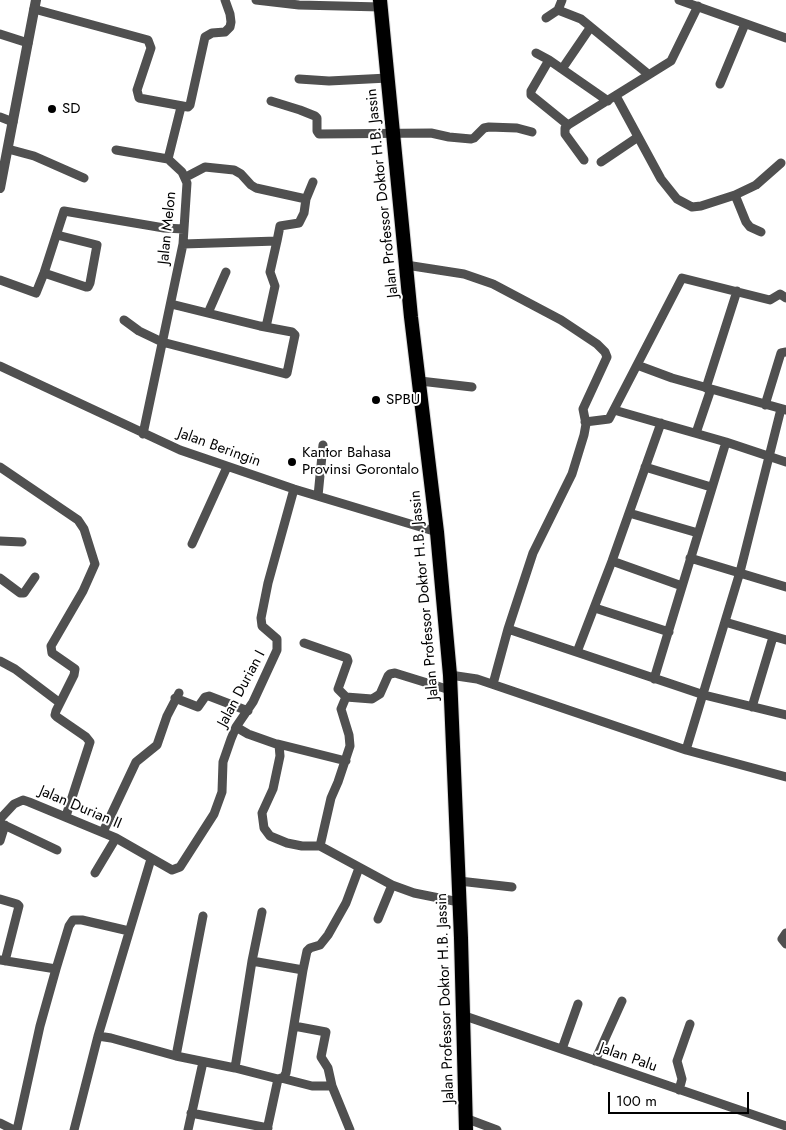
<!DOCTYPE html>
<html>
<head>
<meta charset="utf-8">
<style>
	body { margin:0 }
	#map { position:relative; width:786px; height:1130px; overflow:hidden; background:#fff; font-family:Jost,sans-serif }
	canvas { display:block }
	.scale { position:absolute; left:608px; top:1092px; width:141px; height:22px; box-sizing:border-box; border:2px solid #000; border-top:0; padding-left:6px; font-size:15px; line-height:18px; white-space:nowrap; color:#000; -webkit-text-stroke:4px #fff; paint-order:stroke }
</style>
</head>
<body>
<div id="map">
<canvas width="786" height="1130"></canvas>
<div class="scale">100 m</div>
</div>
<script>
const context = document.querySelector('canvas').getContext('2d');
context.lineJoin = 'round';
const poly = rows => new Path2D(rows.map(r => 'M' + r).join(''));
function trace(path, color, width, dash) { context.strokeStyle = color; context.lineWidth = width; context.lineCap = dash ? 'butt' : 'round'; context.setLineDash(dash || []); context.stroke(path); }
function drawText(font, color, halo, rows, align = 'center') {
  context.font = font + ' Jost,sans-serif'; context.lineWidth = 4; context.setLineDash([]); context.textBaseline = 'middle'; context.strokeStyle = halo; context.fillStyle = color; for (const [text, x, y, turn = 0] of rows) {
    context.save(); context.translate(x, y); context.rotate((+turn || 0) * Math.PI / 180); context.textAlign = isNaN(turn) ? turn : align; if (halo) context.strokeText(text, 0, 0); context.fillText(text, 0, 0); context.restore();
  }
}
const minor = poly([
	[256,0,299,5,381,7],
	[562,0,558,10,581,19,648,74],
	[679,0,786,38],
	[34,9,148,40,151,48,137,90,139,98,188,107,190,105,205,37,212,33,225,32,230,27,231,22,230,14,225,0],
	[546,18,558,10],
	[0,34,28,43],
	[536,53,549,60,608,101],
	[549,60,531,91,531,95,568,125],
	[562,69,590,28],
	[299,79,329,81,388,78],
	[720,84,745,24],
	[616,96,661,179,677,199,692,207,701,206,735,195,746,222,750,227,761,232],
	[271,101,300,110,315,116,317,118,317,131,319,134,431,133,449,137,471,139,474,138,484,128,489,127,517,128,532,132],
	[0,117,13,122],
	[8,149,34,156,84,178],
	[116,150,168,159],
	[584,160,565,134,565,128,568,125,671,61,698,6],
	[601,162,638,137],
	[735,195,756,185,781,163],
	[306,199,313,182],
	[183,244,277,241,280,226,299,223,304,213,306,199,256,188,251,185,241,174,234,170,205,167,186,177],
	[406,265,464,274,493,284,561,320,597,344,605,352,607,357,583,409,586,424,584,435,572,474,533,553,508,629,704,695,786,715],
	[44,273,86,287,88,287,90,283,97,245,57,235],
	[0,280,36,293,44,273,64,211,164,228,184,229],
	[208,313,226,272],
	[124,320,139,331,162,342,286,374,287,373,295,335,292,332,260,326,171,304],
	[266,327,275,286,270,272,277,241],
	[637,365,672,378,786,410],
	[0,366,180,450,294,489,437,532],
	[420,381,472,387],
	[706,388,737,291],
	[765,405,781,353,786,352],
	[614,410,726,442,786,462],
	[585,422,609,419,682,278,770,300,780,294,786,298],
	[696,433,711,389],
	[143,434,183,244,187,183,182,172,168,159,181,107],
	[0,467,78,520,84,529,95,564,83,591,51,646,52,653,75,669,74,675,56,711,55,715,57,717,86,737,90,742,66,816],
	[645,467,711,487],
	[318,496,323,445],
	[629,513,698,533],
	[0,541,22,542],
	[192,544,227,467],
	[690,558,786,587],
	[612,561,682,586],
	[0,578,20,593,24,593,35,577],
	[595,608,669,632],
	[725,622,786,640],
	[304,643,347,658,348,661,338,689,346,697,372,699,380,694,388,676,390,674,395,673,450,690],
	[577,652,612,561,661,423],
	[0,661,15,669,60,703],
	[450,675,477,679,686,750,786,777],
	[654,679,726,442],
	[493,684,508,629],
	[175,698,198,707,205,697,209,696,248,711],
	[752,707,773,637],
	[236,727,248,734,279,745,280,756,273,789,262,813,264,828,270,836,287,843,302,846,320,846,392,885,414,893,459,902],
	[278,744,346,761],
	[686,750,740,572,781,409],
	[0,819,14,804,23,800,29,802,116,838,172,870,180,867,214,814,222,792,223,762,231,739,236,727,253,702,277,650,277,639,262,626,261,618,268,583,294,489],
	[0,823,57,850],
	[103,832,136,762,157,745,167,716,179,693],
	[0,841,5,825],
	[320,846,331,798,338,782,350,746,349,735,341,709,346,697],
	[95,873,116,838],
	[459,881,512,887],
	[0,899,17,904,19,906,5,961],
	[378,919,392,885],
	[786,933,782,939,786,944],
	[0,960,56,969,40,1026,17,1130],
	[252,961,303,970],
	[56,969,69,926,73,920,82,920,129,931],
	[462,1015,786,1126],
	[294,1026,326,1032,321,1057,328,1068,332,1086],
	[98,1036,111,1038,176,1056,235,1068,278,1079,283,1078,286,1073,303,970,307,951,310,948,320,945,328,935,346,903,359,868],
	[562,1049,578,1004],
	[176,1056,203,916],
	[595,1061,622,1001],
	[235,1068,252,961,262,912],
	[281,1078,312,1086,332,1086,350,1130],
	[679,1090,682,1079,677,1061,690,1024],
	[191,1113,268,1128],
	[465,1118,497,1130],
	[0,1123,14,1130],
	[74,1130,98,1036,151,859],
	[188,1130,203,1062],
	[267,1130,278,1079]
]);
const tertiary = poly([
	[0,188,36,0]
]);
const trunk = poly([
	[380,0,411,317,437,532,450,675,461,938,466,1130]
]);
const markers = [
	[52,109,5,"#000"],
	[376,400,5,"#000"],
	[292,462,5,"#000"]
];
const poiNames = [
	["SD",62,109],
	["SPBU",386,400],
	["Kantor Bahasa",302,453],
	["Provinsi Gorontalo",302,470]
];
const streetNames = [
	["Jalan Professor Doktor H.B. Jassin",383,193,-96],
	["Jalan Melon",168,228,-84],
	["Jalan Beringin",219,448,20],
	["Jalan Professor Doktor H.B. Jassin",425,595,-95],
	["Jalan Durian I",242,689,-62],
	["Jalan Durian II",80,808,23],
	["Jalan Professor Doktor H.B. Jassin",446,998,-92],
	["Jalan Palu",628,1058,19]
];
trace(trunk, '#dbdbdb', 16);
trace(minor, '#505050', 9);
trace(tertiary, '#505050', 10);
trace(trunk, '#000', 14);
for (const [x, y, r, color] of markers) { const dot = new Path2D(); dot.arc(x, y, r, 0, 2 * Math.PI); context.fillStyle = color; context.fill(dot); trace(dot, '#fff', 2); }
drawText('15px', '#000', '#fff', poiNames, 'left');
drawText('15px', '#000', '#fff', streetNames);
</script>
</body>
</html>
